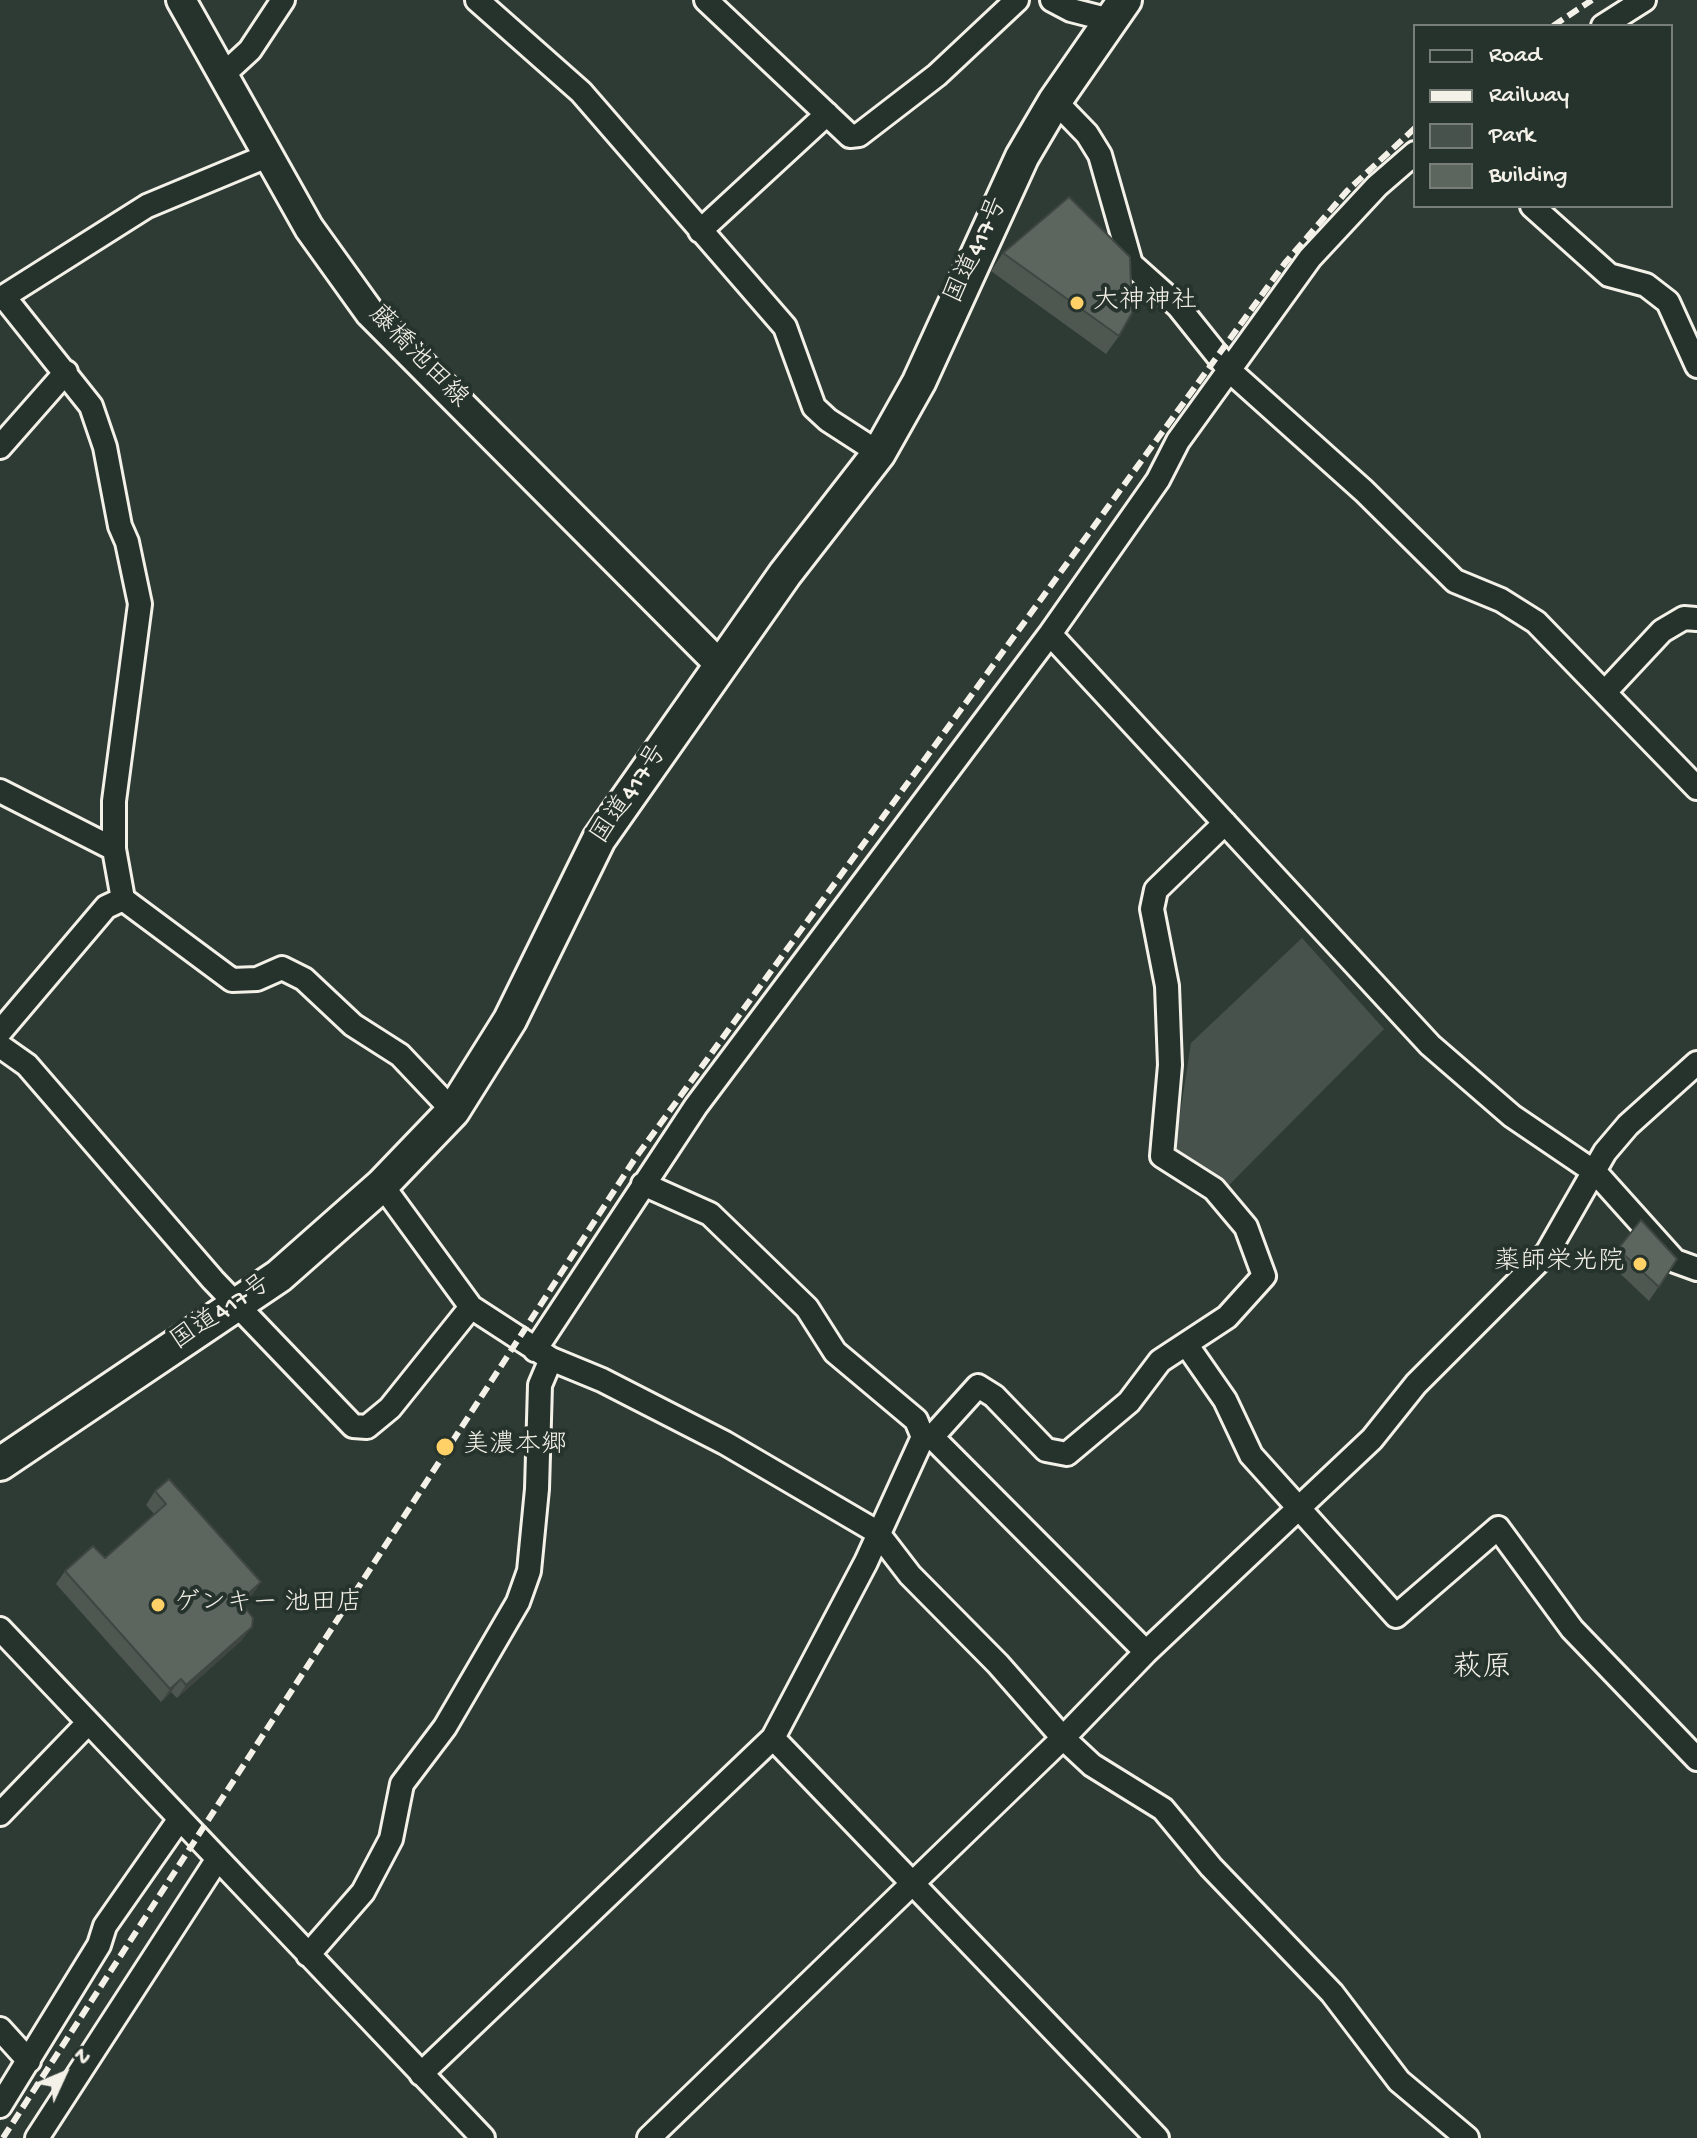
<!DOCTYPE html>
<html>
<head>
<meta charset="utf-8">
<style>
	body { margin:0 }
	#map { position:relative; width:1697px; height:2138px; overflow:hidden; background:#2e3b34; font-family:"Gochi Hand",sans-serif }
	canvas { display:block }
	.legend { position:absolute; left:1413px; top:24px; width:260px; height:184px; box-sizing:border-box; background:#26332d; border:2px solid #787f78; margin:0; padding:10px 14px; list-style:none; font-size:24px; color:#f4f1e8 }
	.legend li { display:flex; align-items:center; gap:16px; height:40px }
	.legend b { width:40px; border:2px solid #787f78 }
	.north { position:absolute; left:24px; top:2034px; width:80px; height:80px; -webkit-text-stroke:6px #26332d; paint-order:stroke; rotate:46deg; font-size:22px; font-weight:700; line-height:32px; text-align:center; color:#f4f1e8 }
	.north::after { content:''; display:block; margin:auto; width:28px; height:36px; background:#f4f1e8; clip-path:polygon(50% 0,100% 100%,50% 72%,0 100%) }
</style>
</head>
<body>
<div id="map">
<canvas width="1697" height="2138"></canvas>
<ul class="legend">
<li><b style="height:10px;background:#26332d"></b>Road</li>
<li><b style="height:10px;background:#f4f1e8"></b>Railway</li>
<li><b style="height:22px;background:#48524c"></b>Park</li>
<li><b style="height:22px;background:#5c655e"></b>Building</li>
</ul>
<div class="north">N</div>
</div>
<script>
const context = document.querySelector('canvas').getContext('2d');
context.lineJoin = 'round';
function fillPath(path, color) { context.fillStyle = color; context.fill(path, 'evenodd'); }
const poly = rows => new Path2D(rows.map(r => 'M' + r).join(''));
function trace(path, color, width, dash) { context.strokeStyle = color; context.lineWidth = width; context.lineCap = dash ? 'butt' : 'round'; context.setLineDash(dash || []); context.stroke(path); }
function drawText(font, color, halo, rows, align = 'center') {
  context.font = font + ' "Gochi Hand","Klee One",sans-serif'; context.lineWidth = 8; context.setLineDash([]); context.textBaseline = 'middle'; context.strokeStyle = halo; context.fillStyle = color; for (const [text, x, y, turn = 0] of rows) {
    context.save(); context.translate(x, y); context.rotate((+turn || 0) * Math.PI / 180); context.textAlign = isNaN(turn) ? turn : align; if (halo) context.strokeText(text, 0, 0); context.fillText(text, 0, 0); context.restore();
  }
}
const green = poly([
	[1302,938,1384,1029,1226,1188,1174,1153,1191,1043]
]);
const minor = poly([
	[477,0,581,92,785,327,814,407,828,420,879,453],
	[706,0,850,136,859,135,937,75,1017,0],
	[1052,0,1071,10,1110,20],
	[1603,26,1644,0],
	[224,74,250,50,283,0],
	[1055,101,1087,134,1100,155,1131,264,1178,306,1230,371,1364,491,1455,581,1501,600,1536,622,1697,788],
	[1532,206,1609,275,1646,285,1668,302,1697,366],
	[700,231,827,114],
	[5,298,91,406,105,447,120,526,127,542,140,604,114,801,114,849,123,899,232,980,257,979,282,968,304,979,353,1025,400,1055,453,1111],
	[0,299,147,206,267,156],
	[0,447,66,372],
	[1050,634,1430,1045,1512,1116,1596,1173,1675,1261,1697,1269],
	[1605,692,1662,631,1684,618,1697,619],
	[0,791,114,849],
	[0,1032,106,907,123,899],
	[0,1046,27,1065,213,1280,353,1426,367,1427,390,1408,471,1307],
	[382,1185,471,1307,551,1359,602,1380,725,1443,877,1532,910,1575,998,1664,1063,1738,1092,1765,1163,1809,1211,1867,1332,1993,1399,2081,1467,2138],
	[1186,1344,1225,1400,1251,1455,1396,1616,1498,1528,1572,1629,1697,1759],
	[535,1350,696,1106,1050,634,1158,480,1178,441,1310,258,1377,186,1415,153],
	[923,1437,932,1437,978,1386,994,1396,1046,1450,1067,1454,1129,1402,1160,1361,1227,1317,1264,1276,1246,1227,1214,1189,1162,1156,1170,1065,1167,986,1152,909,1156,890,1225,823],
	[932,1437,1146,1652],
	[0,1629,483,2138],
	[773,1738,1157,2138],
	[0,1814,88,1723],
	[308,1955,363,1892,391,1839,402,1784,445,1727,518,1602,529,1571,537,1489,540,1385,551,1359],
	[0,2029,29,2061],
	[421,2074,773,1738,866,1562,923,1437,916,1420,835,1352,807,1308,710,1214,643,1184],
	[0,2106,99,1945,105,1926,179,1820],
	[37,2138,217,1860],
	[649,2138,1063,1738,1146,1652,1372,1439,1416,1384,1547,1253,1605,1152,1628,1125,1697,1063]
]);
const major = poly([
	[181,0,309,228,370,313,720,665]
]);
const highway = poly([
	[0,1464,279,1276,382,1185,453,1111,510,1020,599,839,785,574,879,453,919,382,1022,157,1055,101,1125,0]
]);
const rail = poly([
	[1553,26,1592,0],
	[3,2138,634,1160,1285,263,1347,191,1415,128]
]);
const wall = poly([
	[1003,253,1119,336,1106,354,991,271],
	[1618,1249,1677,1259,1649,1301,1608,1262],
	[155,1491,261,1582,251,1596,242,1604,242,1640,177,1698,171,1692,161,1702,56,1584,65,1571,105,1558,154,1514,146,1505]
]);
const shadedWall = poly([
	[261,1582,251,1596,230,1615,240,1601],
	[252,1627,242,1640,177,1698,186,1685],
	[181,1679,171,1692,161,1702,170,1689]
]);
const building = poly([
	[1069,197,1130,257,1132,313,1119,336,1003,253,1069,197],
	[1641,1220,1677,1259,1659,1287,1618,1249,1641,1220],
	[169,1479,261,1582,240,1601,253,1618,252,1627,186,1685,181,1679,170,1689,65,1571,93,1546,105,1558,166,1504,155,1491,169,1479]
]);
const markers = [
	[1077,303,8,"#ffd166"],
	[1640,1264,8,"#ffd166"],
	[445,1447,10,"#ffd166"],
	[158,1605,8,"#ffd166"]
];
const streetNames = [
	["国道417号",978,251,-65],
	["藤橋池田線",417,358,46],
	["国道417号",631,795,-56],
	["国道417号",222,1314,-34]
];
const poiNames = [
	["大神神社",1093,303],
	["薬師栄光院",1624,1264,"right"],
	["美濃本郷",463,1447],
	["ゲンキー 池田店",174,1605]
];
const quarterNames = [
	["萩原",1482,1670]
];
fillPath(green, '#48524c');
trace(minor, '#f4f1e8', 28);
trace(major, '#f4f1e8', 34);
trace(highway, '#f4f1e8', 38);
trace(minor, '#26332d', 22);
trace(major, '#26332d', 28);
trace(highway, '#26332d', 32);
trace(rail, '#f4f1e8', 6, [12, 6]);
fillPath(wall, '#4f5751');
fillPath(shadedWall, '#404742');
fillPath(building, '#5c655e');
trace(building, '#404742', 2);
for (const [x, y, r, color] of markers) { const dot = new Path2D(); dot.arc(x, y, r, 0, 2 * Math.PI); context.fillStyle = color; context.fill(dot); trace(dot, '#26332d', 3); }
drawText('26px', '#f4f1e8', '#26332d', streetNames);
drawText('26px', '#f4f1e8', '#26332d', poiNames, 'left');
drawText('30px', '#f4f1e8', '#26332d', quarterNames);
</script>
</body>
</html>
